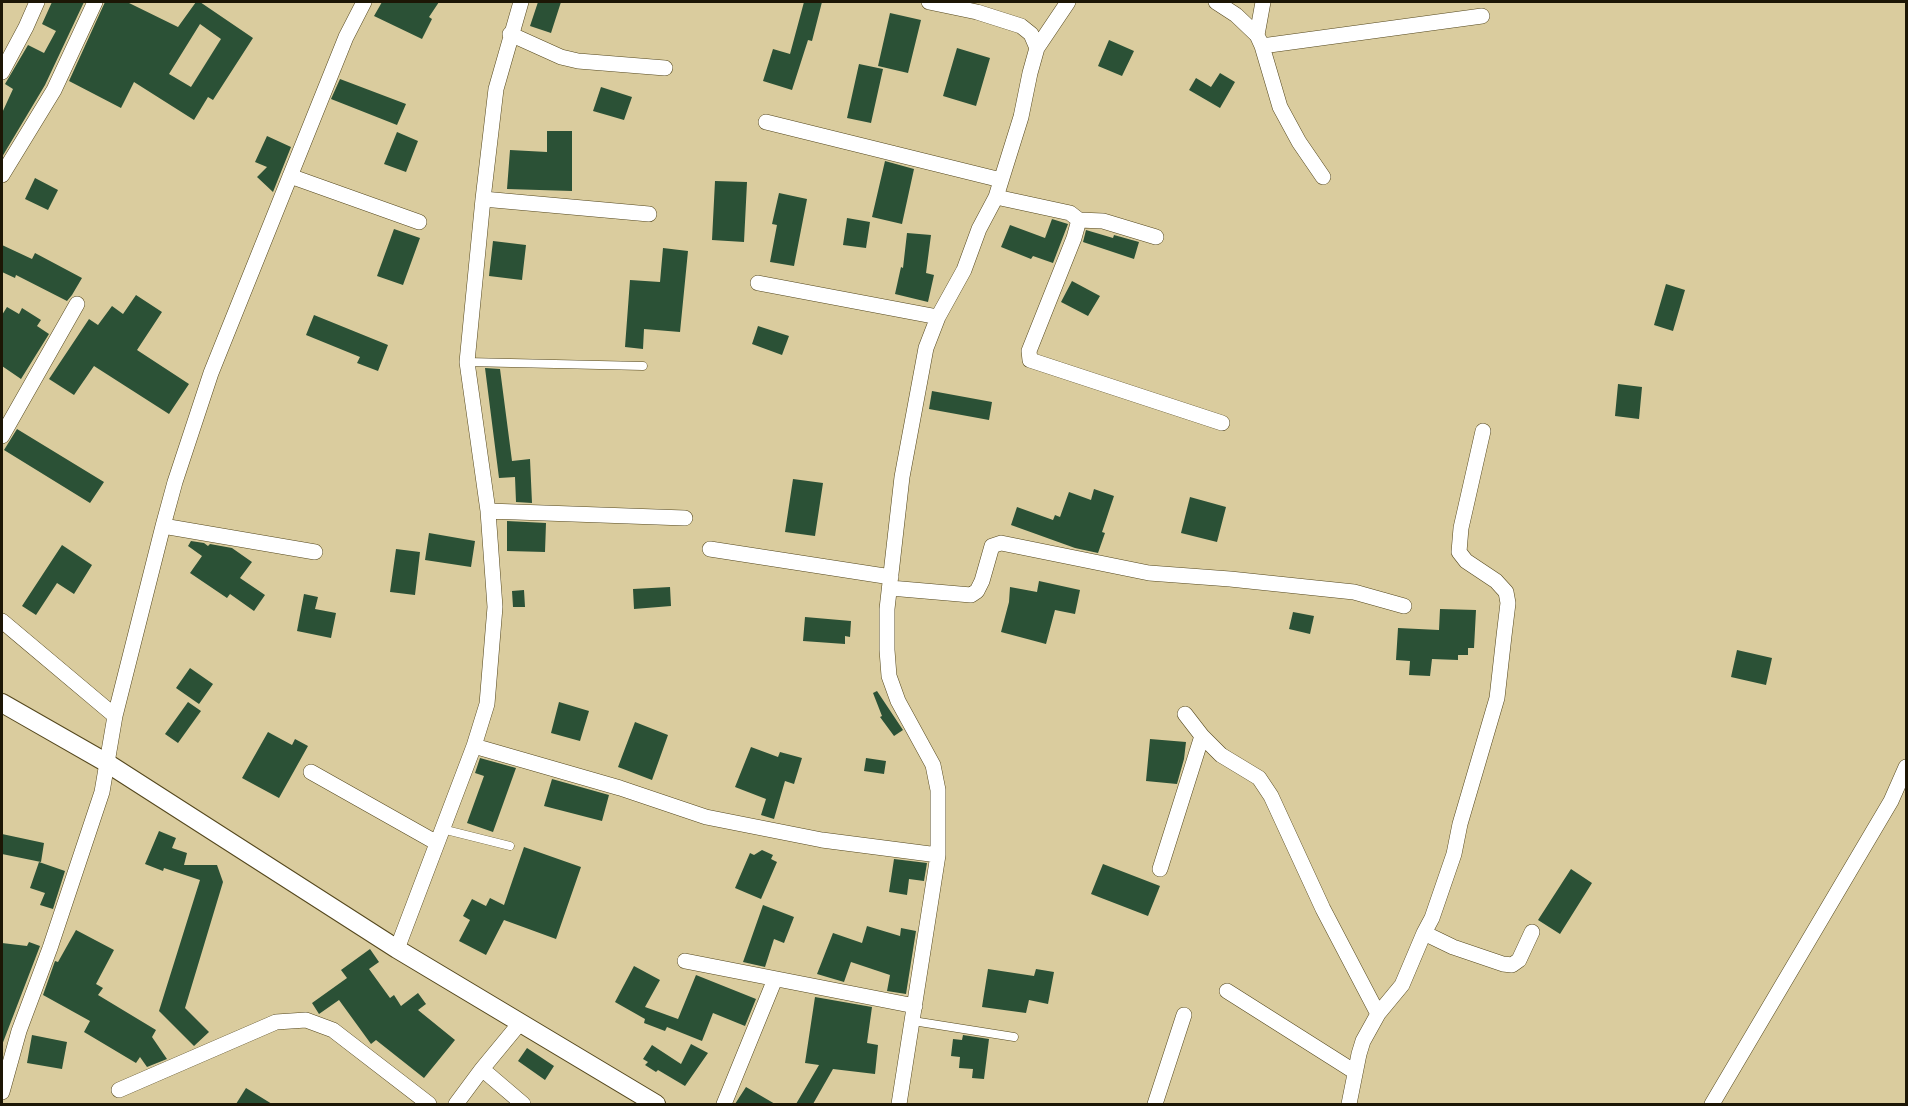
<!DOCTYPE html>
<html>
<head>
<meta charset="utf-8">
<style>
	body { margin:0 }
	#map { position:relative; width:1908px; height:1106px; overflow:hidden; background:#dacc9e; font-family:Commissioner,sans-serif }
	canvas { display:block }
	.frame { position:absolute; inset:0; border:3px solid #1c1605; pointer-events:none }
</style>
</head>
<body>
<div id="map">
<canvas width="1908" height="1106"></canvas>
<div class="frame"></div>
</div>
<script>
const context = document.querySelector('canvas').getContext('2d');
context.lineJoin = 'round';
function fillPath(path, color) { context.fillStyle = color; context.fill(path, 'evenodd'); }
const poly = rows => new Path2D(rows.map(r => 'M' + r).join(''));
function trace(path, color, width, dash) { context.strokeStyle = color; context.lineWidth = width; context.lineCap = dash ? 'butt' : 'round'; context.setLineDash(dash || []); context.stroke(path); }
const building = poly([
	[52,2,84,2,45,85,2,157,2,113,13,89,5,84,28,45,44,53,56,31,42,24],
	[105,2,127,2,178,27,196,2,200,2,253,38,213,100,208,97,194,120,134,82,121,108,69,81],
	[200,24,221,39,191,87,169,74],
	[382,2,439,2,429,17,432,19,422,39,374,16],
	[538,2,561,2,551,33,530,26],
	[804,2,822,2,812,41,808,40,792,90,763,81,773,49,790,54],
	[890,13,921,20,908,73,878,66],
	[1109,40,1134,51,1122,76,1098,66],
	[957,48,990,58,976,106,943,96],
	[859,64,883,69,871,123,847,118],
	[1220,73,1235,82,1220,108,1189,90,1196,78,1211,87],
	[340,79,406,104,397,125,331,99],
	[601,87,632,97,624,120,593,111],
	[547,131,572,131,572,191,507,189,510,150,547,152],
	[397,132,418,141,406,172,384,164],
	[267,136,291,147,273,192,257,177,267,167,255,162],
	[885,161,914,169,902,224,872,217],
	[35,178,58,190,48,210,25,199],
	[715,181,747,182,744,242,712,240],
	[779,193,807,199,794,266,770,262,777,225,772,224],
	[847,218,870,222,866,248,843,245],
	[1052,219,1068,224,1053,263,1033,256,1031,259,1001,247,1010,225,1045,238],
	[394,229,420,238,403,285,377,276],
	[1086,230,1113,238,1114,235,1139,242,1134,259,1083,242],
	[907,233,931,235,926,273,934,275,928,302,895,294,901,267,903,268],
	[493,241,526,245,522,280,489,276],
	[2,245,32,259,35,253,82,278,72,295,67,301,16,275,15,278,2,272],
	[663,248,688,251,680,332,644,329,643,349,625,347,630,280,660,282],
	[1072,281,1100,296,1088,316,1061,302],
	[1666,284,1685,290,1673,331,1654,325],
	[136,295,162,312,137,350,189,384,169,414,94,366,74,395,49,379,89,319,98,325,112,306,123,314],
	[7,307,19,314,22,308,41,320,37,326,49,334,21,379,2,366,2,315],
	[314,315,388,345,378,371,357,363,360,357,306,335],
	[758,326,789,336,782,355,752,344],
	[485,368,500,369,512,461,530,459,532,503,516,502,515,477,499,478],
	[1618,384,1642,387,1639,419,1615,416],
	[932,391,992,402,989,420,929,409],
	[17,429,104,482,90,503,4,450],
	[793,479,823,483,815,536,785,532],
	[1094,489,1114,496,1102,532,1105,533,1098,553,1075,548,1011,525,1017,507,1053,520,1055,515,1060,517,1069,492,1091,500],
	[1190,497,1226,507,1217,542,1181,533],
	[507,521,546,523,545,552,507,551],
	[429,533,475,541,471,567,425,560],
	[191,541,204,543,208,546,210,544,232,548,252,562,240,578,265,595,254,611,230,594,227,598,190,573,202,556,188,546],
	[62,545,92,565,74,594,57,583,36,615,22,606],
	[396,549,420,552,415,595,390,592],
	[1039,581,1080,590,1075,614,1055,610,1046,644,1001,632,1009,602,1010,587,1037,592],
	[670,587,671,606,634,609,633,589],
	[524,590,525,607,513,607,512,591],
	[304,594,318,597,315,609,336,613,331,638,297,631],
	[1440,609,1476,610,1474,648,1468,648,1468,655,1458,655,1458,660,1432,659,1430,676,1409,675,1410,661,1396,660,1398,628,1439,630],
	[1293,612,1314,616,1310,634,1289,629],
	[805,617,851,621,850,637,845,636,845,644,803,641],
	[1737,650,1772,658,1766,685,1731,677],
	[190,668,213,684,199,704,176,688],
	[877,691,903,730,894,736,880,717,882,716,873,693],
	[188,702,201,711,178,743,165,734],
	[559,702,589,711,580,741,551,733],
	[635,722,668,735,652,780,618,767],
	[268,732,292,745,295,739,308,746,279,798,242,778],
	[1150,739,1186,742,1184,759,1177,784,1146,781],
	[751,747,778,757,780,752,802,758,794,784,785,781,774,819,761,815,766,799,735,787],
	[480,758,516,768,493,832,467,823,484,776,475,773],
	[866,758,886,761,884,774,864,771],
	[552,779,609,795,602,821,544,806],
	[159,831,176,838,172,848,187,853,184,865,217,865,223,882,185,1008,209,1032,194,1046,159,1011,200,880,164,868,163,871,145,864],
	[2,834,44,843,41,862,2,854],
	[524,847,581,867,556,939,504,920,486,955,459,941,470,920,463,916,472,899,486,906,490,898,504,905],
	[762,850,773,855,771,859,777,862,761,899,735,888,750,853,754,855],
	[894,859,927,863,924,881,909,879,907,895,889,892],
	[39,862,65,871,53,909,40,905,45,893,30,888],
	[1103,864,1160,886,1148,916,1091,894],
	[1571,869,1592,883,1560,934,1538,920],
	[763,905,794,917,784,943,774,939,765,967,743,962],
	[867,926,900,936,901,928,916,931,906,994,887,991,890,975,851,962,844,982,817,974,833,933,862,943],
	[76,930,114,950,96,984,103,988,98,995,156,1030,152,1037,167,1059,147,1067,140,1057,136,1063,84,1032,90,1021,43,995,55,961,58,962],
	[29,942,40,946,2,1045,2,943,27,946],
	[370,949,379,962,369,969,390,998,394,995,401,1006,418,993,426,1004,418,1010,455,1040,424,1078,376,1040,371,1044,339,1000,319,1014,312,1003,347,978,341,970],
	[634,966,660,980,645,1007,678,1019,696,975,756,999,745,1026,713,1013,702,1041,667,1027,665,1031,644,1023,645,1019,615,1002],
	[988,969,1034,976,1036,969,1054,972,1048,1004,1029,1000,1026,1013,982,1007],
	[815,997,872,1007,867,1043,878,1045,875,1074,833,1069,813,1104,796,1104,819,1065,805,1063],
	[32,1035,67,1042,62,1069,27,1063],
	[963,1035,989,1039,984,1079,972,1078,973,1069,959,1068,960,1057,951,1056,953,1039,962,1040],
	[691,1044,708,1053,685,1086,658,1070,656,1072,645,1065,648,1062,643,1059,652,1045,681,1064],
	[527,1048,554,1066,545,1080,518,1061],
	[746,1087,775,1104,735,1104],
	[246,1088,272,1104,236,1104]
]);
const service = poly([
	[467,362,643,366],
	[442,829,510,846],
	[913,1021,1014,1037]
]);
const minor = poly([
	[1216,2,1236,15,1257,35,1262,46,1280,107,1299,142,1323,177],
	[510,34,561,57,578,61,665,68],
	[1257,35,1263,2],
	[1262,46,1482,16],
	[1037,48,1068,2],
	[2,72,26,27,37,2],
	[766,122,1001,180],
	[2,175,54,90,95,2],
	[290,176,419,222],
	[996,197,1070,213,1079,220,1074,238,1029,351,1030,360,1222,423],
	[483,199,649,214],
	[1079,220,1103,221,1156,237],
	[758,283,938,317],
	[2,436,77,304],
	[488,511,685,518],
	[163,526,315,552],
	[710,549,891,577],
	[890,588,971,595,977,591,982,581,992,546,1001,543,1149,573,1230,579,1354,592,1404,606],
	[2,621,115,716],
	[1185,714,1202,736,1221,755,1259,778,1271,796,1323,909,1378,1014],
	[474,746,620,788,706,817,822,840,938,855],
	[311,772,437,843],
	[1160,869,1202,736],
	[1424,933,1432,918,1454,854,1460,824,1497,698,1504,636,1508,603,1506,592,1496,581,1466,561,1459,552,1461,528,1483,431],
	[397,949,474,746,487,704,495,607,488,511,467,362,483,199,496,89,521,2],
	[685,961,915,1006],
	[1227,991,1355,1072],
	[482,1069,523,1104],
	[119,1090,276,1022,306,1020,333,1030,429,1104],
	[2,1092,19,1031,50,948,102,792,115,716,163,526,175,482,211,373,346,37,364,2],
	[456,1104,482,1069,520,1023],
	[724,1104,775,979],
	[899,1104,938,855,938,790,933,765,898,701,889,676,887,650,887,609,902,477,926,348,938,317,964,270,979,229,996,197,1021,117,1030,73,1037,48,1031,34,1021,26,977,12,929,2],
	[1155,1104,1184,1015],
	[1349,1104,1359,1054,1363,1041,1378,1014,1402,985,1424,933,1453,947,1503,964,1512,965,1519,960,1532,932],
	[1712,1104,1891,801,1906,767]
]);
const tertiary = poly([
	[2,703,107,763,397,949,656,1104]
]);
fillPath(building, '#2b5136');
trace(service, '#54471d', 9);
trace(minor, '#54471d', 16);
trace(tertiary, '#54471d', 20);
trace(service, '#fff', 8);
trace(minor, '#fff', 15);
trace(tertiary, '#fff', 18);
</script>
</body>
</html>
